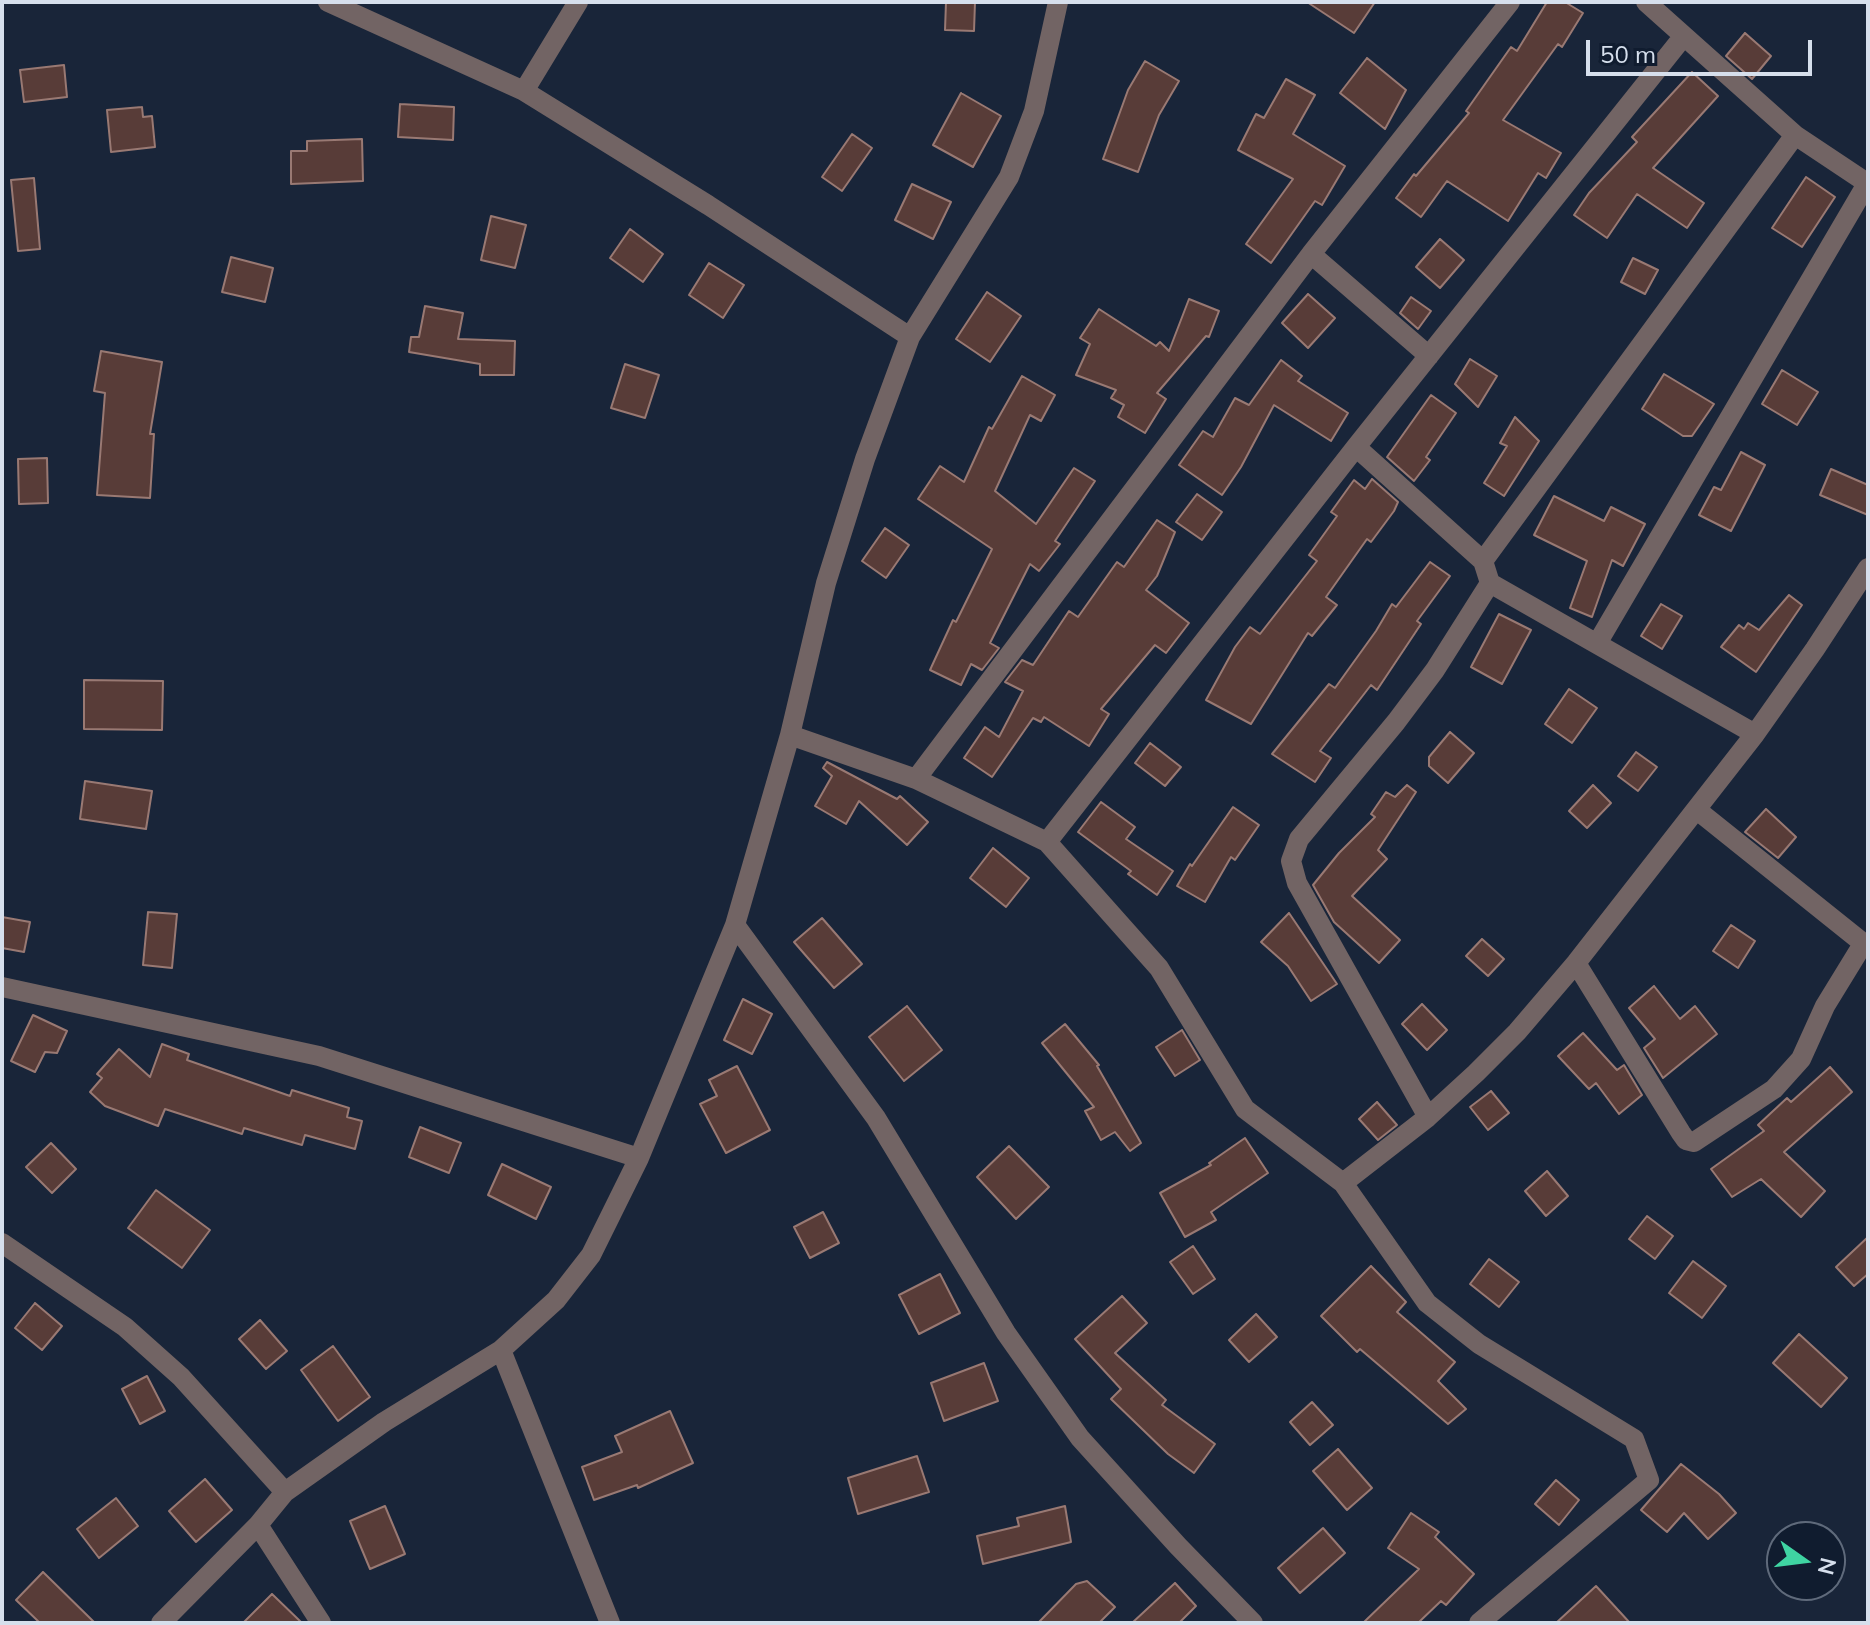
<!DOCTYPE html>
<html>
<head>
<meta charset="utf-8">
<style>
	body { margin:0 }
	#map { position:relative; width:1870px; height:1625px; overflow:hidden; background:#192539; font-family:Mulish,sans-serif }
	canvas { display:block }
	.frame { position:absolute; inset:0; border:4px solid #d6dfec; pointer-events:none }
	.north { position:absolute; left:1766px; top:1521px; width:80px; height:80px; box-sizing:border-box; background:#101c2f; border:2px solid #5f6a7b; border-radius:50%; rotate:104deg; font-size:22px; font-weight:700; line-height:32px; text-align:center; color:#d6dfec }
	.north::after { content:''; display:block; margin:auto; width:28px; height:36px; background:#3fd4a2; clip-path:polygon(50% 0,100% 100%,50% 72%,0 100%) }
	.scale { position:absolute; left:1586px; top:40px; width:226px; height:36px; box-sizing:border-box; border:4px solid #d6dfec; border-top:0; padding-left:10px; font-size:24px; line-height:28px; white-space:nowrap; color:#d6dfec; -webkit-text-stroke:6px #101c2f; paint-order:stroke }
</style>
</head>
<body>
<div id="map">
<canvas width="1870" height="1625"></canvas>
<div class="frame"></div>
<div class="north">N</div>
<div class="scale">50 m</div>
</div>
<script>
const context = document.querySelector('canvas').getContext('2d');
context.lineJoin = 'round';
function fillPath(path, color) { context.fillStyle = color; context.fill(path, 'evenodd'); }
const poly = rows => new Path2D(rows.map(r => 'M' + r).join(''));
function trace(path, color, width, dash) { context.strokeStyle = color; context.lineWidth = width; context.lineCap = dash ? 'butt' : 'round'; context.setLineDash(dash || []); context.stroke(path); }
const building = poly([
	[946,2,975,2,974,31,945,30,946,2],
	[1307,2,1375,2,1354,33,1307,2],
	[1547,2,1565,2,1583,13,1562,47,1558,44,1503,120,1561,153,1546,178,1538,173,1508,221,1447,181,1421,217,1396,198,1414,174,1416,176,1469,113,1466,111,1511,47,1517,51,1547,2],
	[1745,33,1771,56,1752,79,1726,56,1745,33],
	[1367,58,1406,90,1385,129,1340,93,1367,58],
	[1145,61,1179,81,1159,115,1138,172,1103,159,1128,90,1145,61],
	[64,65,67,97,24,102,20,70,64,65],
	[1692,72,1718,96,1653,168,1704,203,1687,228,1637,194,1607,238,1574,215,1589,193,1637,142,1632,137,1692,72],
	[1286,79,1315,95,1293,134,1345,166,1322,205,1315,201,1271,263,1246,244,1293,179,1238,150,1256,114,1264,118,1286,79],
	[961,93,1001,116,973,167,933,145,961,93],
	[400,104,454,107,453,140,398,137,400,104],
	[142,107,143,117,152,116,155,147,111,152,107,110,142,107],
	[852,134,872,148,842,191,822,177,852,134],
	[362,139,363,181,291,184,291,151,307,151,307,141,362,139],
	[1806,177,1835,197,1802,247,1772,228,1806,177],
	[34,178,40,249,18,251,11,180,34,178],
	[912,184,951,202,933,239,895,220,912,184],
	[491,216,526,225,515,268,481,260,491,216],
	[630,229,663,254,643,282,610,258,630,229],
	[1440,239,1464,260,1440,288,1416,267,1440,239],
	[231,257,273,268,265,302,222,292,231,257],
	[1633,258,1658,270,1645,294,1621,282,1633,258],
	[709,263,744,285,723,318,689,295,709,263],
	[987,292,1021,316,990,362,956,339,987,292],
	[1308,294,1335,318,1308,348,1282,323,1308,294],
	[1411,297,1431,311,1418,329,1400,313,1411,297],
	[1189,299,1219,311,1209,337,1206,336,1157,393,1166,399,1145,433,1118,417,1124,405,1111,398,1116,390,1076,375,1090,344,1080,338,1099,309,1156,346,1160,342,1169,351,1189,299],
	[425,306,463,313,458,339,515,341,514,375,480,375,480,364,409,352,411,337,419,337,425,306],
	[101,351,162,362,150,434,154,434,150,498,97,495,105,393,94,391,101,351],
	[1470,359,1497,376,1478,407,1455,384,1470,359],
	[1281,360,1302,376,1298,381,1348,413,1331,441,1274,405,1241,467,1222,495,1179,465,1203,431,1213,437,1235,398,1249,405,1281,360],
	[625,364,659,375,645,418,611,408,625,364],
	[1782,370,1818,392,1797,425,1762,404,1782,370],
	[1664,374,1714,404,1692,436,1683,436,1642,409,1664,374],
	[1022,376,1055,395,1041,421,1030,415,995,491,1036,524,1074,468,1095,481,1055,541,1060,544,1039,571,1030,564,990,643,999,648,982,670,971,664,961,685,930,670,953,620,956,622,992,549,918,499,940,466,964,482,989,427,992,429,1022,376],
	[1431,395,1456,413,1426,457,1430,460,1414,481,1387,457,1431,395],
	[1515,417,1539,441,1504,496,1484,483,1507,446,1500,443,1515,417],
	[1741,452,1765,465,1731,531,1699,515,1714,487,1721,490,1741,452],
	[47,458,48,503,19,504,18,459,47,458],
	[1831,469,1868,485,1868,515,1820,495,1831,469],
	[1372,479,1398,502,1394,511,1371,542,1367,539,1326,597,1337,605,1312,636,1308,633,1251,724,1206,700,1235,647,1250,627,1260,634,1317,561,1309,555,1337,516,1331,512,1354,480,1365,489,1372,479],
	[1197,494,1222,512,1202,540,1176,522,1197,494],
	[1554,496,1604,521,1611,507,1645,524,1623,566,1612,560,1592,617,1570,608,1587,561,1534,535,1554,496],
	[1157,520,1175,532,1157,576,1146,590,1189,623,1166,653,1155,645,1101,709,1109,714,1089,746,1044,717,1041,722,1033,718,992,777,964,758,985,727,999,737,1023,691,1005,682,1022,660,1033,665,1069,611,1078,617,1117,562,1124,567,1157,520],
	[885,528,909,545,886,578,862,561,885,528],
	[1430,562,1450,576,1417,621,1421,624,1377,690,1371,685,1320,751,1331,758,1315,782,1272,754,1329,684,1335,688,1376,631,1392,604,1396,607,1430,562],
	[1789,595,1802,605,1756,672,1721,647,1739,625,1744,629,1748,623,1759,630,1789,595],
	[1661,604,1682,616,1662,649,1641,636,1661,604],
	[1499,614,1531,630,1502,684,1471,667,1499,614],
	[84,680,163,681,162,730,84,729,84,680],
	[1569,689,1597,708,1572,743,1545,724,1569,689],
	[1450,732,1474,753,1448,783,1429,766,1429,757,1450,732],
	[1150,743,1181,767,1165,786,1135,763,1150,743],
	[1636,752,1657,767,1638,791,1618,776,1636,752],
	[827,762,897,799,900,796,928,822,907,845,859,801,846,824,815,806,832,776,823,768,827,762],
	[85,781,152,791,146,829,80,819,85,781],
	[1407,785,1416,792,1378,850,1387,859,1352,896,1400,940,1379,963,1334,922,1313,885,1339,853,1375,817,1371,814,1386,792,1395,797,1407,785],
	[1593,785,1611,803,1587,828,1569,811,1593,785],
	[1101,802,1135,827,1126,839,1173,871,1157,895,1128,874,1131,871,1078,832,1101,802],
	[1233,807,1259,825,1235,860,1231,857,1205,902,1177,886,1190,864,1192,866,1233,807],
	[1766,809,1796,837,1778,858,1745,832,1766,809],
	[993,848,1029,878,1006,907,970,878,993,848],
	[148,912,177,914,172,968,143,965,148,912],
	[1289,913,1337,984,1311,1001,1288,966,1261,942,1289,913],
	[2,917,30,922,24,952,2,948,2,917],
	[822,918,862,964,834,988,794,942,822,918],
	[1731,925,1755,941,1738,968,1713,951,1731,925],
	[1482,939,1504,959,1488,976,1466,956,1482,939],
	[1654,986,1680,1019,1695,1006,1717,1034,1663,1078,1644,1048,1655,1039,1629,1008,1654,986],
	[743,999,772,1014,752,1054,724,1040,743,999],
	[1422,1004,1447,1030,1427,1050,1402,1024,1422,1004],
	[907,1006,942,1050,904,1081,869,1037,907,1006],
	[33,1015,67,1031,57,1053,45,1052,35,1072,11,1061,33,1015],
	[1065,1024,1099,1065,1097,1066,1141,1143,1130,1151,1115,1132,1101,1140,1085,1111,1094,1107,1042,1043,1065,1024],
	[1182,1030,1200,1060,1175,1076,1156,1047,1182,1030],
	[1583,1033,1617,1070,1624,1065,1642,1095,1619,1114,1596,1083,1589,1089,1558,1056,1583,1033],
	[162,1044,189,1054,187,1060,290,1096,292,1090,349,1108,347,1117,362,1121,355,1149,305,1135,302,1145,244,1128,242,1134,165,1109,158,1126,105,1106,90,1092,102,1078,97,1074,119,1049,150,1077,162,1044],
	[737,1066,770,1130,726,1153,700,1104,717,1096,709,1080,737,1066],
	[1830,1067,1852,1092,1784,1152,1825,1191,1801,1217,1761,1179,1732,1197,1711,1169,1764,1131,1758,1125,1787,1098,1791,1102,1830,1067],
	[1491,1091,1509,1113,1488,1130,1470,1107,1491,1091],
	[1377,1102,1397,1125,1378,1140,1359,1119,1377,1102],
	[420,1127,461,1143,449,1173,409,1157,420,1127],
	[1245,1138,1268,1173,1211,1212,1216,1220,1185,1237,1160,1193,1211,1165,1209,1163,1245,1138],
	[51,1143,76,1169,52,1193,26,1167,51,1143],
	[1009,1146,1049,1187,1016,1219,977,1177,1009,1146],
	[502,1164,551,1187,536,1219,488,1195,502,1164],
	[1547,1171,1568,1196,1546,1216,1525,1191,1547,1171],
	[156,1190,210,1230,182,1268,128,1228,156,1190],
	[823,1212,839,1243,810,1258,794,1227,823,1212],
	[1647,1216,1673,1236,1655,1259,1629,1239,1647,1216],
	[1868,1237,1868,1274,1854,1286,1836,1267,1868,1237],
	[1193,1246,1215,1279,1193,1294,1170,1262,1193,1246],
	[1489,1259,1519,1282,1499,1307,1470,1284,1489,1259],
	[1693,1261,1726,1286,1702,1318,1669,1293,1693,1261],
	[1371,1266,1406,1302,1397,1312,1455,1362,1438,1381,1466,1409,1448,1424,1360,1349,1357,1352,1321,1316,1371,1266],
	[940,1274,960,1313,919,1334,899,1295,940,1274],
	[1122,1296,1147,1323,1115,1353,1166,1400,1162,1405,1215,1444,1194,1473,1168,1454,1111,1399,1121,1389,1075,1339,1122,1296],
	[35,1303,62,1326,42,1350,15,1328,35,1303],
	[1256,1314,1277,1337,1249,1362,1229,1340,1256,1314],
	[260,1320,287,1351,266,1369,239,1339,260,1320],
	[1799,1334,1847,1378,1821,1407,1773,1363,1799,1334],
	[333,1346,370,1397,338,1421,301,1370,333,1346],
	[984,1363,998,1401,944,1421,931,1383,984,1363],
	[147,1376,165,1411,140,1424,122,1389,147,1376],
	[1312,1402,1333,1425,1310,1445,1290,1422,1312,1402],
	[670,1411,693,1463,638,1488,637,1485,594,1500,582,1467,622,1452,615,1436,670,1411],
	[1338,1449,1372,1488,1347,1510,1313,1471,1338,1449],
	[917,1456,929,1492,858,1514,848,1478,917,1456],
	[1681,1464,1719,1494,1736,1513,1708,1539,1684,1513,1667,1532,1641,1510,1681,1464],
	[205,1479,232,1510,196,1542,169,1511,205,1479],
	[1556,1480,1579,1500,1559,1525,1535,1504,1556,1480],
	[116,1498,138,1526,99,1558,77,1529,116,1498],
	[385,1506,405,1554,370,1569,350,1521,385,1506],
	[1065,1506,1071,1542,983,1564,977,1536,1019,1526,1017,1518,1065,1506],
	[1411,1513,1439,1532,1435,1537,1474,1574,1446,1605,1441,1601,1418,1623,1363,1623,1419,1569,1388,1548,1411,1513],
	[1323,1528,1345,1553,1300,1593,1278,1568,1323,1528],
	[43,1572,95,1623,40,1623,16,1600,43,1572],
	[1087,1581,1115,1607,1099,1623,1038,1623,1076,1584,1087,1581],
	[1175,1583,1196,1606,1179,1623,1132,1623,1175,1583],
	[1596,1586,1630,1623,1556,1623,1596,1586],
	[272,1594,302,1623,243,1623,272,1594]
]);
const minor = poly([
	[328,2,524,91,708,205,910,337],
	[524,91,578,2],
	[1795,135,1867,183],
	[1311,254,1429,356],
	[1356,447,1483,561,1490,583,1755,734],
	[1483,561,1795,135,1646,2],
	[1598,642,1868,182],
	[790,735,916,779,1047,842,1159,968,1245,1109,1343,1183,1427,1303,1479,1344,1634,1439,1649,1480,1479,1623],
	[916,779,1311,254,1510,2],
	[1697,810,1868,947],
	[1047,842,1356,447,1683,37],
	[735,925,876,1118,1006,1333,1080,1438,1178,1546,1253,1623],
	[1576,963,1681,1133,1686,1140,1694,1142,1774,1089,1801,1059,1825,1006,1863,944],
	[2,987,319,1056,639,1158],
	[1428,1117,1297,883,1291,861,1299,839,1396,722,1435,670,1490,583],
	[1343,1183,1428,1117,1476,1073,1517,1032,1576,963,1755,734,1815,649,1868,568],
	[2,1243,125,1327,181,1377,285,1492],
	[501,1350,610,1623],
	[258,1525,321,1623],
	[161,1623,258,1525,285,1492,384,1422,501,1350,556,1300,591,1255,639,1158,735,925,790,735,826,583,865,459,910,337,1009,177,1034,111,1058,2]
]);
fillPath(building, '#583c38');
trace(building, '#997973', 2);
trace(minor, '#726464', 20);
</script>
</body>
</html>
